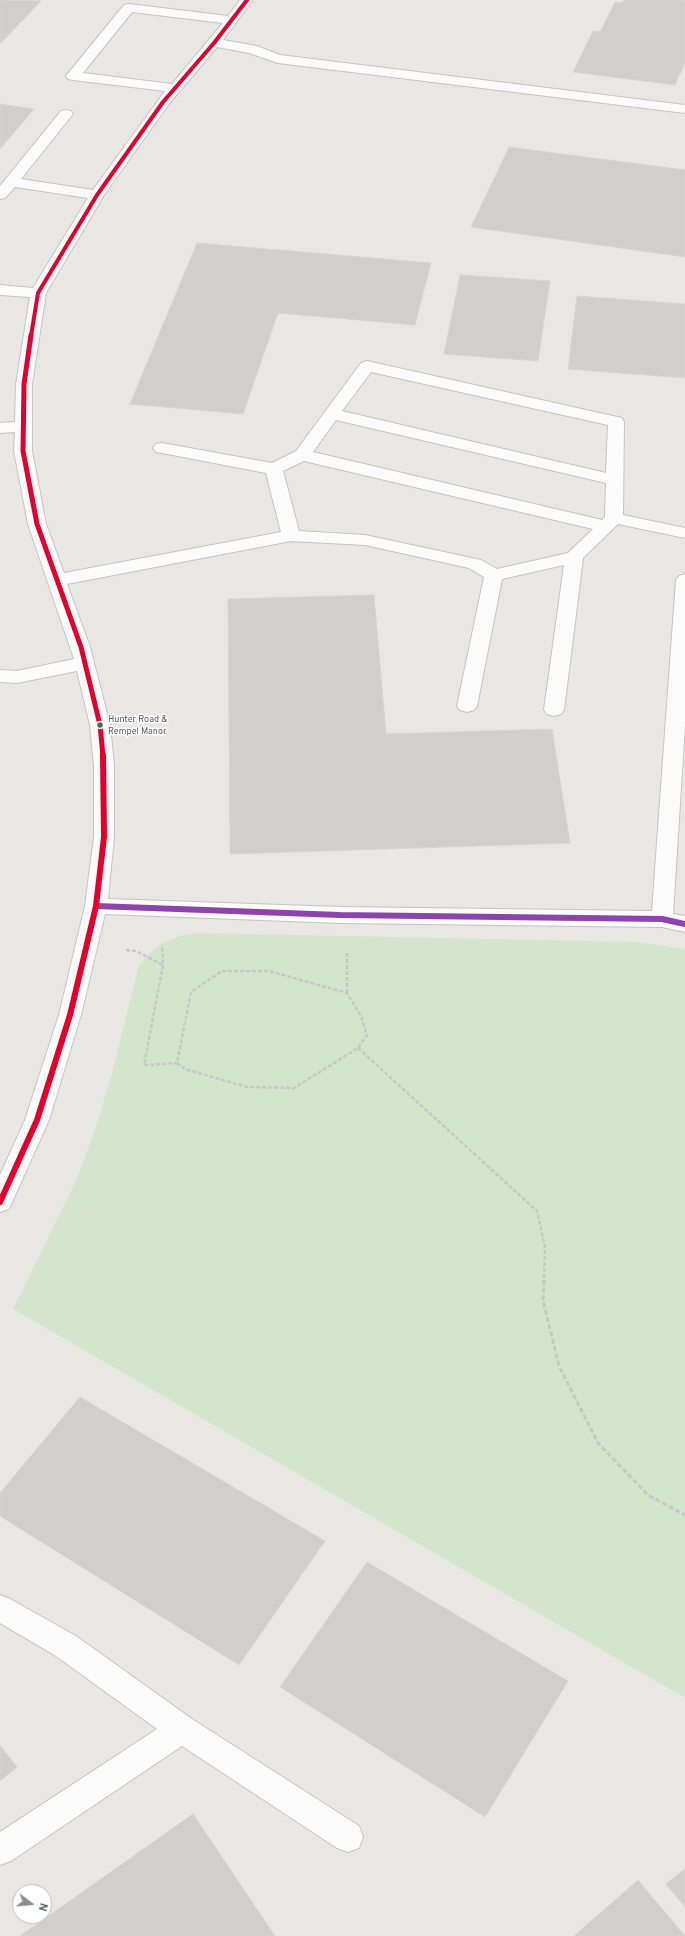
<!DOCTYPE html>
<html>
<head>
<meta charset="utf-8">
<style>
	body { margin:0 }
	#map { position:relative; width:685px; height:1936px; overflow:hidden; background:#e9e7e3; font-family:Overpass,sans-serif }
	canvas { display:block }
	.north { position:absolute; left:12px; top:1884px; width:40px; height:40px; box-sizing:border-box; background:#fff; border:1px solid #bdbfc0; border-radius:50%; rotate:106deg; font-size:11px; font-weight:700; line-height:16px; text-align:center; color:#595e61 }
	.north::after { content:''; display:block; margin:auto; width:14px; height:18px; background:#8b8e8e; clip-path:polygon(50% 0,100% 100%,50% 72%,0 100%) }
</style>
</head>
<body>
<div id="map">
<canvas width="685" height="1936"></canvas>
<div class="north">N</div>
</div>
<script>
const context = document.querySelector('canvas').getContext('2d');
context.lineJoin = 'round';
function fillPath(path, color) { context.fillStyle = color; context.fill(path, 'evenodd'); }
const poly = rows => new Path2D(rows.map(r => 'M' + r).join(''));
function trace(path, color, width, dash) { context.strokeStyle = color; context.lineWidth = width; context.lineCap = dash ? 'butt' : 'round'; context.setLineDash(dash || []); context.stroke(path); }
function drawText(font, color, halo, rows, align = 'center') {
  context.font = font + ' Overpass,sans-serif'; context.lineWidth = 3; context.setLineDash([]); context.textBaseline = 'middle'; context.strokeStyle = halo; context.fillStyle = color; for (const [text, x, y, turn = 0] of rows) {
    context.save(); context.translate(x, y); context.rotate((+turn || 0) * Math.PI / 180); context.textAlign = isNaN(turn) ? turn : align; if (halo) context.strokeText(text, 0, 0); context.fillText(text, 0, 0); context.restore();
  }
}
const green = poly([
	[197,933,637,942,685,949,685,1698,13,1309,76,1181,97,1124,112,1073,138,968,147,956,162,943,179,936]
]);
const building = poly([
	[0,0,41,1,0,44,0,0],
	[624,0,685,0,685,62,675,85,573,72,593,31,600,32,615,2,622,3,624,0],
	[0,104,34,109,0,149,0,104],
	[509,147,685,170,685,257,471,227,509,147],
	[197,243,431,263,415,325,278,313,243,414,130,404,197,243],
	[460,275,550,281,538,361,444,354,460,275],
	[577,296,685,304,685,378,568,369,577,296],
	[374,595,386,734,552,729,570,843,230,854,228,599,374,595],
	[80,1397,325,1541,239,1665,0,1516,0,1493,80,1397],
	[367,1562,568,1681,485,1817,280,1687,367,1562],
	[0,1745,17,1767,0,1781,0,1745],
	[193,1814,275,1936,20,1936,193,1814],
	[685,1869,685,1907,666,1884,685,1869],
	[638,1880,685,1936,574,1936,638,1880]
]);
const pathFar1 = poly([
	[126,950,136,951,163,965,162,945],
	[347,953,347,993],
	[163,965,144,1065,177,1063],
	[222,971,269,971,347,993,361,1016,367,1035,358,1048,294,1088,247,1087,185,1069,177,1063,191,992,222,971],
	[358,1048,537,1211,545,1247,544,1281]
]);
const path = poly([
	[544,1280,543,1300,559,1366,598,1443,648,1495,685,1515]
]);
const minor = poly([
	[240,0,253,0,223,40,257,46,280,55,685,105,685,113,278,63,249,53,217,47,168,105,104,195,46,293,32,384,32,451,46,524,64,573,281,532,266,473,162,453,156,452,153,448,156,444,162,443,272,463,296,451,361,363,367,361,622,418,624,422,623,515,685,528,685,538,618,524,583,558,564,710,561,714,554,716,547,714,544,710,564,565,502,579,477,706,474,710,467,712,460,710,457,706,484,577,469,568,365,545,291,541,67,584,90,647,110,725,114,766,114,837,108,899,340,907,652,911,676,580,679,576,685,574,685,725,673,914,685,916,685,932,662,927,340,923,105,914,81,1015,49,1120,9,1209,0,1212,0,1175,25,1120,59,1015,85,906,94,837,94,766,90,725,77,671,17,683,0,682,0,670,17,671,74,659,28,524,14,451,15,432,0,433,0,423,15,422,16,384,30,297,0,295,0,285,33,288,88,198,15,187,5,198,0,199,0,186,61,111,66,110,71,111,73,114,21,179,93,190,165,91,73,80,68,79,66,76,124,5,129,4,228,16,240,0],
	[132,12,223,23,172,84,83,73,132,12],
	[371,372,608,425,606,473,342,411,371,372],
	[336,420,606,483,605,517,602,520,313,452,336,420],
	[304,461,593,529,568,553,497,569,481,560,365,535,299,531,283,471,304,461],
	[0,1595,10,1599,76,1636,192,1719,359,1826,363,1837,359,1848,348,1852,337,1848,182,1746,11,1861,0,1865,0,1832,157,1729,56,1656,0,1623,0,1595]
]);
const bus1 = poly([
	[96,906,340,915,662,919,685,924]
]);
const bus2Far2 = poly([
	[31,336,38,293,97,195,163,102,214,43,247,0]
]);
const bus2Far1 = poly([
	[31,335,24,384,23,451,37,524,81,647,100,725,103,756]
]);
const bus2 = poly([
	[0,1202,37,1120,70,1015,96,906,104,837,103,755]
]);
const markers = [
	[100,725,3.5,"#595e61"]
];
const busNames = [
	["Hunter Road &",108,720],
	["Rempel Manor",108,732]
];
fillPath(green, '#d4e5ce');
fillPath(building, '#d0cfcd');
trace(building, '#d8d6d2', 1);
trace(minor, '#c4c4c3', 2);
trace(pathFar1, '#c5cac7', 2.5, [4, 2]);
trace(path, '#c5cac7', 3, [5, 2.5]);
fillPath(minor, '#fcfbfb');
trace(bus1, '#8e44ad', 6);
trace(bus2Far2, '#e4002b', 4);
trace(bus2Far1, '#e4002b', 5);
trace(bus2, '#e4002b', 6);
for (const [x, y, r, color] of markers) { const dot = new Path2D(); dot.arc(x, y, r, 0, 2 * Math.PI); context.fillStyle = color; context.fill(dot); trace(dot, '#fff', 1.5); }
drawText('9px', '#595e61', '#fff', busNames, 'left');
</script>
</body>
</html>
